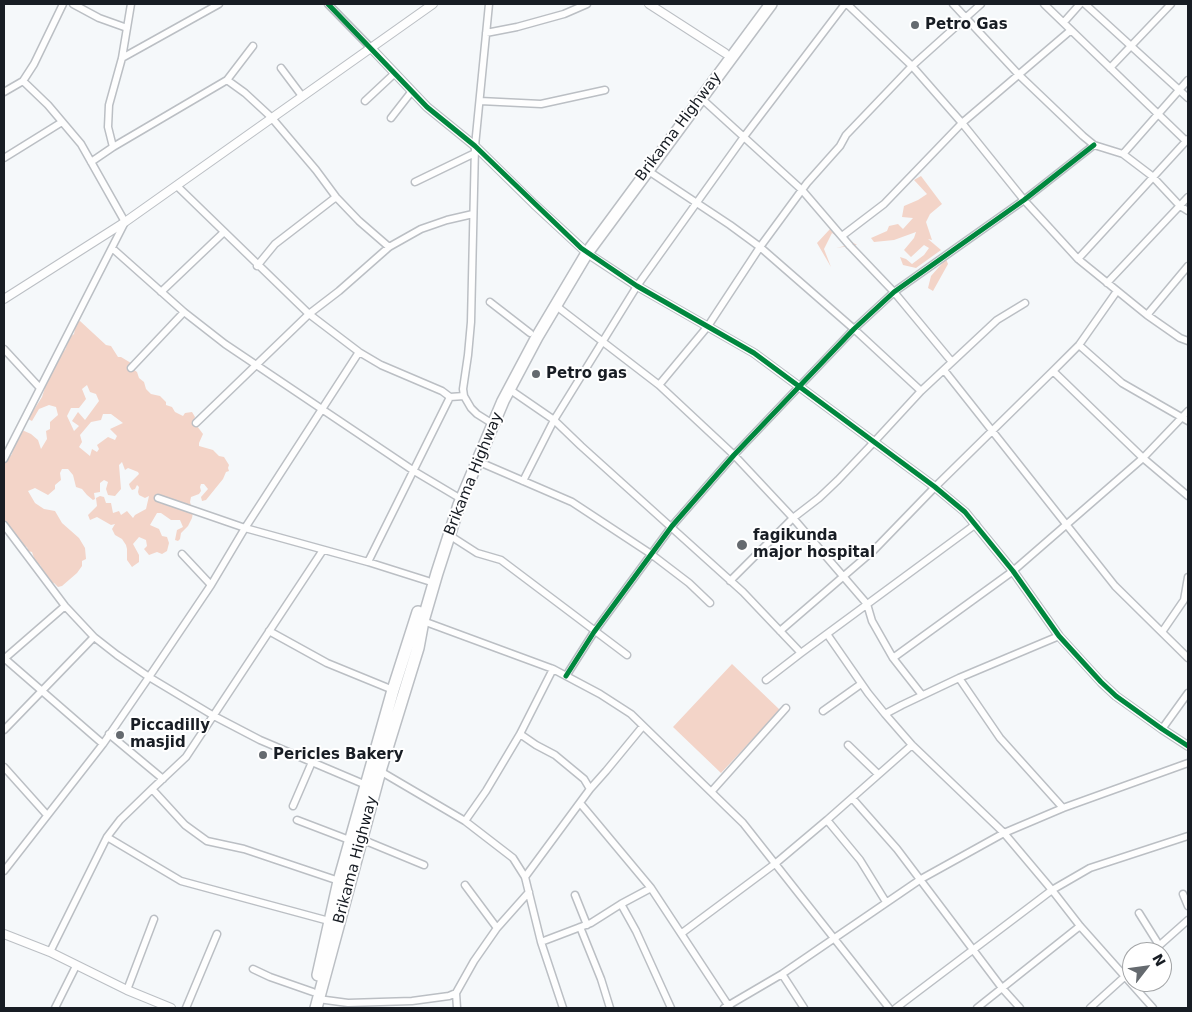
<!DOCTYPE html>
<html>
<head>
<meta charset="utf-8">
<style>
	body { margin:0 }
	#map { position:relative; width:1192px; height:1012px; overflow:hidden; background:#f5f8fa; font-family:"DejaVu Sans",sans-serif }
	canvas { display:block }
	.frame { position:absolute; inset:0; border:5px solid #181d24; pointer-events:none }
	.north { position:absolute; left:1122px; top:942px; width:50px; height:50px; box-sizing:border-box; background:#fff; border:1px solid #a3a5a7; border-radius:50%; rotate:60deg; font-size:14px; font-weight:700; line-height:20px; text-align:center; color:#181d24 }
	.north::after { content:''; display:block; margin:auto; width:18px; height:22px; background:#656a6f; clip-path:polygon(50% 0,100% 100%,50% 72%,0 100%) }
</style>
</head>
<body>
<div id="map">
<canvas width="1192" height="1012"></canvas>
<div class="frame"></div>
<div class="north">N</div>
</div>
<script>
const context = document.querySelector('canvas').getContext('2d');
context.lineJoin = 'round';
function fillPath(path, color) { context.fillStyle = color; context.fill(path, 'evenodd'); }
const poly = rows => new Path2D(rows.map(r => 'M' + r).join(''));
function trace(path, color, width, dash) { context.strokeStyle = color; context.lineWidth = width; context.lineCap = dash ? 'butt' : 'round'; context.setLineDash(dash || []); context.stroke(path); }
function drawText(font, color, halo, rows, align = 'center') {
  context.font = font + ' "DejaVu Sans",sans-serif'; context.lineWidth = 4; context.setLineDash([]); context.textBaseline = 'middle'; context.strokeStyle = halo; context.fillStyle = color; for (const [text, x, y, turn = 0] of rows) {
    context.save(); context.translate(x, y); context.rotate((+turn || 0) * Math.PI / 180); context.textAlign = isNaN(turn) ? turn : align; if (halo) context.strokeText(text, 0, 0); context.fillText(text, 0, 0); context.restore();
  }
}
const green = poly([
	[921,176,942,204,930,214,926,222,932,240,928,239,941,250,916,268,903,265,900,257,906,259,912,264,924,255,929,248,924,245,911,257,904,250,914,238,916,232,894,240,874,242,871,238,887,231,889,226,898,224,903,229,913,218,902,217,904,206,918,200,927,194,914,180],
	[830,229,857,245,836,248,849,245,832,233,824,249,831,267,817,243],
	[946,259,948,264,933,291,928,288,931,276],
	[80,321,106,345,111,346,118,357,121,357,131,363,133,369,137,372,139,378,144,382,146,389,151,394,160,396,166,402,166,405,172,407,175,412,183,416,185,413,192,412,195,417,193,423,197,426,203,434,199,443,199,446,213,450,219,456,224,457,229,465,228,468,229,471,226,472,223,479,206,500,202,501,201,497,208,489,204,484,201,484,200,487,201,491,199,494,191,497,190,502,193,512,192,518,188,526,181,533,180,539,178,541,175,540,177,530,183,527,180,520,171,520,161,513,157,513,150,525,159,529,162,536,167,537,169,543,167,551,162,554,157,552,149,555,144,549,147,546,146,540,139,537,133,544,139,555,139,562,132,567,127,560,127,549,126,545,122,539,115,535,112,529,115,524,111,525,97,517,90,520,88,515,97,506,96,498,100,496,104,497,106,503,111,503,113,513,119,511,121,515,127,511,133,518,135,515,146,509,149,496,145,498,139,495,138,492,139,487,137,485,135,489,132,490,130,487,129,484,139,474,138,472,128,468,125,470,122,462,119,465,121,489,115,496,108,495,106,489,108,482,104,480,100,483,100,492,94,493,95,499,93,500,87,495,82,489,76,487,73,475,68,469,62,469,60,473,61,480,55,485,55,489,48,495,35,488,28,491,35,503,44,509,55,511,62,523,79,538,85,548,86,559,82,561,82,566,77,573,62,586,58,587,54,583,48,582,40,565,36,564,32,552,28,551,27,547,23,546,4,526,4,463,12,454,13,446,22,430,31,434,38,440,41,449,47,439,46,431,50,429,50,422,58,415,56,407,49,405,39,409,32,421,28,419,42,397,48,378,53,372,58,354,65,350,70,337,74,334,76,322],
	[87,385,90,392,96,394,99,401,85,420,78,412,72,421,79,426,74,431,67,416,71,408,79,408,86,399,82,389],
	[103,414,111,414,123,423,110,429,117,436,115,440,108,437,97,445,99,449,97,452,92,449,90,456,79,447,82,442,80,435,91,422,101,420],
	[732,664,780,710,721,773,673,727]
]);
const minor = poly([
	[73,4,99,18,127,28],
	[328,4,371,48],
	[489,4,475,146,471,322,468,355,463,389,464,396,471,408,477,414,493,424],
	[847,4,912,66,962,123,1024,200,1078,259,1147,315,1180,338,1188,341],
	[953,4,1019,75,1083,136,1094,145,1123,154,1152,176,1180,206,1188,211],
	[1044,4,1186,141],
	[1085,4,1188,98],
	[1064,22,1080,4],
	[486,33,517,27,564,14,587,4],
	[122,58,219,4],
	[281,68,302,96],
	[1110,68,1171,4],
	[227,80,253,46],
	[4,92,23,81,34,64,63,4],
	[701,98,802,190,850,246,894,292,952,362],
	[365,101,395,73],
	[480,101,541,104,605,90],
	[391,118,412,91],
	[113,147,108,127,109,105,122,58,131,4],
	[1123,154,1188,80],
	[4,158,62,122],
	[91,162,113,147,227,80,245,93,271,117,316,170,336,197,359,221,389,247],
	[647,170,730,225,760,247,854,329,921,391],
	[415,182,475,153],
	[177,186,309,314,359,352,381,365,442,391,450,397,464,396],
	[842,236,884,204,962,123,1071,30],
	[112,248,184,312,225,344,414,471,456,496],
	[1078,259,1188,139],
	[257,266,275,244,336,197],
	[1107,283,1188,197],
	[161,292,223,233],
	[490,302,530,333],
	[555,305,659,385,734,455,793,518,867,604,872,621,893,658,922,695],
	[1147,315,1188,266],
	[1079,345,1122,383,1188,421],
	[4,349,40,388],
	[131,368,184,312],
	[944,370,1115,586,1188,658],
	[1053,371,1143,458,1188,496],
	[659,385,708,326,760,247,807,183,840,146,846,135,912,66,981,4],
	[509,389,554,420,581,446,743,592,801,653],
	[196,423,309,314,339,291,389,247,421,229,447,220,473,214],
	[4,459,125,222,81,144,48,105,23,81],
	[477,461,572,502,651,554,689,583,710,603],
	[523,481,554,420,637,286,743,138,845,4],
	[158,498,245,528,368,562,428,581],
	[4,525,65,606,94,637,117,655,149,677,214,716,260,740,366,785],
	[449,535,477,553,501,560,627,655],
	[182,554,211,585],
	[368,562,450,397],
	[730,581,793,518,819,498,838,480,874,442,921,391,997,320,1025,303],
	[423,621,553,669,600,694,631,714,743,823,889,1008],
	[269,631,327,663,393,690],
	[780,631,874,550,935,487,1053,371,1079,345,1117,291],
	[1162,632,1184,600,1188,577],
	[827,634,868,693,885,714,912,745,1004,833,1052,890,1080,926,1153,1008],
	[4,658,103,744],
	[893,658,1013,571,1143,458,1188,411],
	[4,659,65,606],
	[566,676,594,632,672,526,734,455,854,329,894,292,1024,200,1094,145],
	[959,678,1000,738,1063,808],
	[766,680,801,653,976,524],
	[823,711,861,684],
	[885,714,902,705,959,678,1059,636],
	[1162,729,1188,693],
	[4,730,94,637],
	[109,734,163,779],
	[520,734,536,745,555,755,584,779,590,789],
	[848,745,878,774],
	[4,767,47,815],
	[380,771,465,821,513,858,525,877,541,942,563,1008],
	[152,789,185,825,207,841,244,849,339,881],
	[711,792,786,708],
	[852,798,897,849,1002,988,1020,1008],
	[580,803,651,888,730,1008],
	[293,806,312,762],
	[297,820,352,841],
	[827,820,860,860,886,902],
	[465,821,486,791,520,734,553,669],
	[107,837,181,881,329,921],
	[361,839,424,865],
	[4,871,103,744,149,677,211,585,245,528,359,352],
	[525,877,590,789,606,771,643,726],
	[465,885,497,928],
	[1183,894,1188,906],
	[575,895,587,925],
	[621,904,636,931,671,1008],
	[1139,913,1159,945],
	[580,927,601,979,610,1008],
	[682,933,776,863,827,820,912,745],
	[541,942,591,923,621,904,651,888],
	[50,952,107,837,120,820,152,789,186,757,323,550],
	[1152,952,1188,920],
	[253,969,270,977,313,992],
	[782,974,804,1008],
	[127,990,154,919],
	[318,999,348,1003,412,1001,449,996,456,993],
	[55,1008,76,966],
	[186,1008,217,934],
	[457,1008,456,993,474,961,497,928,529,892],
	[724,1008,782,974,921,879,1004,833,1063,808,1188,763],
	[896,1008,1052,890,1090,868,1188,836],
	[977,1008,1080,926],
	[1090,1008,1132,970]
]);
const tertiary = poly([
	[649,4,725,53],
	[371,48,427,107,475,146,534,204,587,253,637,286,754,353,935,487,965,512,1013,571,1059,636,1101,682,1116,696,1162,729,1188,746],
	[4,299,125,222,433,4],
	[4,934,50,952,127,990,171,1008]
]);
const trunk = poly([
	[318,975,339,881,393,690,418,612],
	[316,1008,380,771,418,648,423,621,437,573,459,505,503,401,537,337,587,253,771,4]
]);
const cycleway = poly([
	[328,4,427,107,475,146,581,248,637,286,754,353,935,487,965,512,1013,571,1059,636,1101,682,1116,696,1162,729,1188,746],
	[566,676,594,632,672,526,734,455,854,329,894,292,1024,200,1094,145]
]);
const markers = [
	[915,25,5,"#656a6f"],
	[536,374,5,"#656a6f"],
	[742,545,6,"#656a6f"],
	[120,735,5,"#656a6f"],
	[263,755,5,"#656a6f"]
];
const poiNames = [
	["Petro Gas",925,25],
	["Petro gas",546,374],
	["fagikunda",753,536],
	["major hospital",753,553],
	["Piccadilly",130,726],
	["masjid",130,743],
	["Pericles Bakery",273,755]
];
const streetNames = [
	["Brikama Highway",679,127,-53],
	["Brikama Highway",474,474,-68],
	["Brikama Highway",356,860,-75]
];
fillPath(green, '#f3d4c8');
trace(minor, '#bbbfc4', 9);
trace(tertiary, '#bbbfc4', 10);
trace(trunk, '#bbbfc4', 14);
trace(minor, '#fefefe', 6);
trace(tertiary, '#fefefe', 8);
trace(trunk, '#fefefe', 11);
trace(cycleway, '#00873e', 5);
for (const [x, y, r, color] of markers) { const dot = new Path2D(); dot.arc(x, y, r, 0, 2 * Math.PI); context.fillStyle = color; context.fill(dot); trace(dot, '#fff', 2); }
drawText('bold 15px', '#181d24', '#fff', poiNames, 'left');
drawText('15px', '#181d24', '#fff', streetNames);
</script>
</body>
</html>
